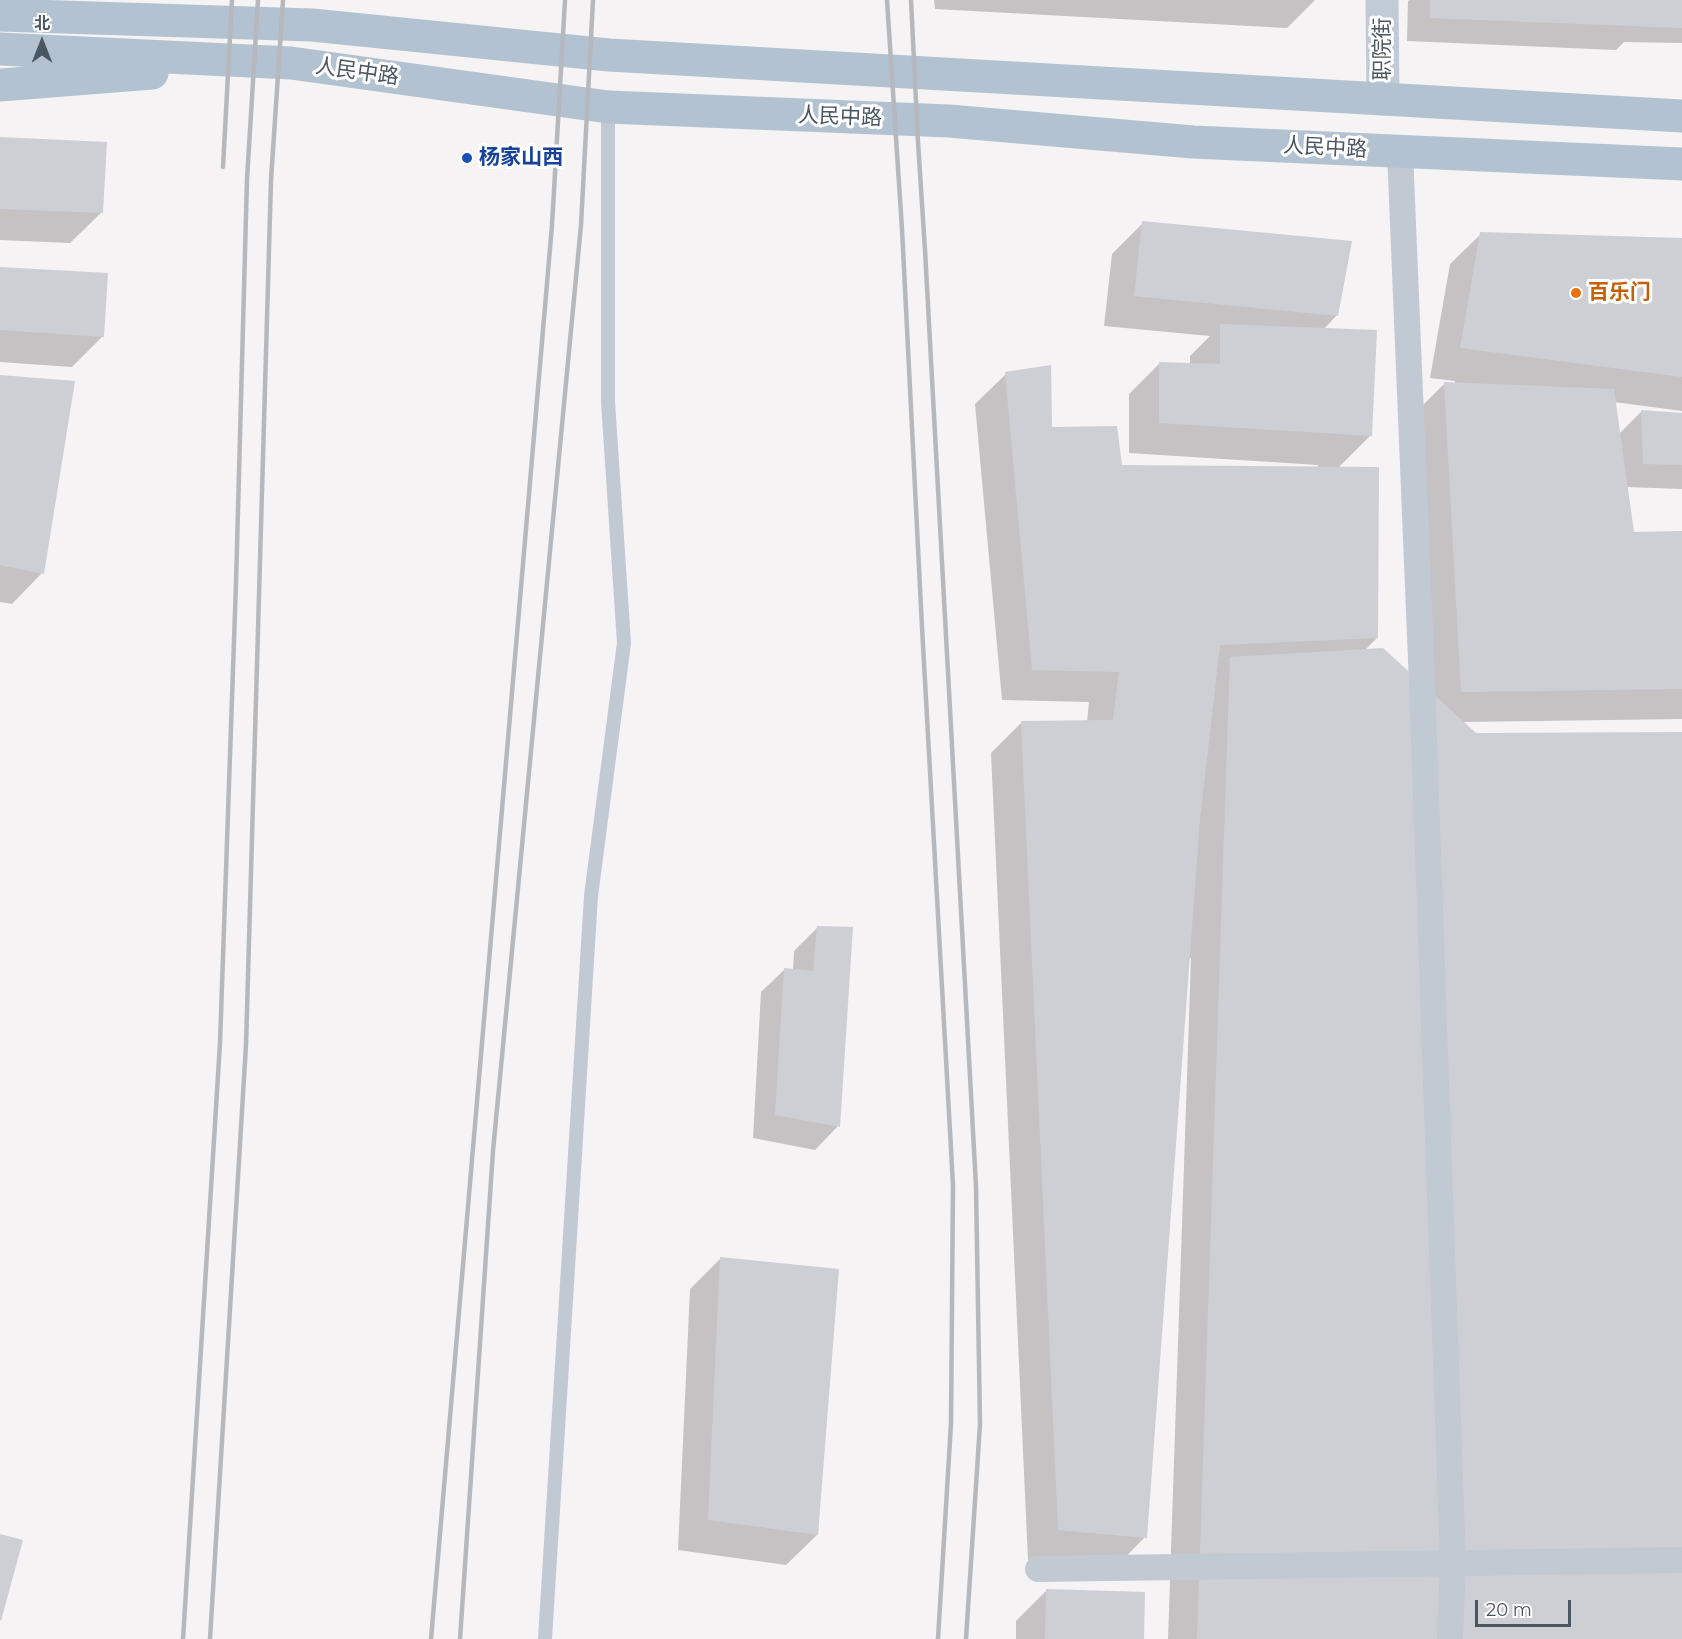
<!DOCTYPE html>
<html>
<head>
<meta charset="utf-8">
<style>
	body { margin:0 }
	#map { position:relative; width:1682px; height:1639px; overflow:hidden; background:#f5f3f3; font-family:Montserrat,"Noto Sans SC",sans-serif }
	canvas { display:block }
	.north { position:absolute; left:12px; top:12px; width:60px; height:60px; -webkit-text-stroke:4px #fff; paint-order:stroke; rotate:0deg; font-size:16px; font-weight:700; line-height:24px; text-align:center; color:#4a5661 }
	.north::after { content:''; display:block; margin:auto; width:21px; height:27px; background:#4a5661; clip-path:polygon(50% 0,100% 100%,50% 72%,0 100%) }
	.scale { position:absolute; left:1475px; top:1600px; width:96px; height:27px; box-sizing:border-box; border:3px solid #4a5661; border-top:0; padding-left:8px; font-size:18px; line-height:21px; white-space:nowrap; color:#4a5661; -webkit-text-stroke:4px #fff; paint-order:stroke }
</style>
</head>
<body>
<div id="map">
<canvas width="1682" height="1639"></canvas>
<div class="north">北</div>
<div class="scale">20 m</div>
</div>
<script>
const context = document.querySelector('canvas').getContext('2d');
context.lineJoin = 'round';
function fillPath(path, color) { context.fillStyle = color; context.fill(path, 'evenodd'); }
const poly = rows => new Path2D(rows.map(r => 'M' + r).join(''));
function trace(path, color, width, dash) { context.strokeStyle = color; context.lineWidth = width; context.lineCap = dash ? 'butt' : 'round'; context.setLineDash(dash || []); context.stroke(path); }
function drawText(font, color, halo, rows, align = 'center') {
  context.font = font + ' Montserrat,"Noto Sans SC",sans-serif'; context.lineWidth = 6; context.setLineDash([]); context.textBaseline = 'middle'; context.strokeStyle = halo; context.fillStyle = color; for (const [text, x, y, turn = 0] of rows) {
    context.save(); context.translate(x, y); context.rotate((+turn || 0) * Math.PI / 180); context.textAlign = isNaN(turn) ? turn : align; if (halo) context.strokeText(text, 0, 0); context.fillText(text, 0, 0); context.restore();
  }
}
const shadow = poly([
	[934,0,1315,0,1287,28,935,9],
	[1410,0,1682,0,1682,43,1624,42,1616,50,1407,41,1408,1],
	[0,139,101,213,70,243,0,240],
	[1143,223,1337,315,1323,330,1370,436,1338,468,1377,638,1364,651,1430,693,1414,414,1445,383,1455,384,1455,381,1430,378,1450,264,1481,234,1682,239,1682,411,1614,402,1619,434,1642,411,1682,414,1682,489,1626,487,1632,534,1682,533,1682,719,1461,722,1475,735,1682,734,1682,1639,1168,1639,1191,958,1188,958,1145,1537,1115,1568,1028,1560,991,753,1021,723,1087,722,1089,702,1002,700,975,404,1006,374,1050,429,1121,466,1318,468,1318,465,1129,453,1129,394,1159,364,1190,365,1190,356,1210,336,1104,326,1112,254],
	[0,268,103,336,72,367,0,362],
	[0,377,42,573,12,604,0,602],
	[818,927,838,1126,815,1150,753,1138,761,992,785,969,793,970,794,951],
	[721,1258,817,1535,786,1565,678,1550,690,1289],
	[1047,1590,1142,1639,1016,1639,1016,1621]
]);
const building = poly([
	[1430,0,1682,0,1682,28,1430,18],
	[0,137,107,142,103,213,0,209],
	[1142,221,1352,241,1338,316,1134,296],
	[1480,232,1682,238,1682,377,1460,348],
	[0,267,108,273,104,337,0,330],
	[1220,324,1377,330,1372,436,1159,423,1159,362,1220,364],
	[1051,365,1052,427,1117,426,1122,465,1379,467,1378,638,1220,645,1200,819,1147,1538,1058,1530,1021,721,1113,720,1119,672,1032,670,1005,372],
	[0,375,75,381,44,574,0,565],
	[1444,382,1614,389,1634,532,1682,531,1682,689,1461,692],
	[1641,410,1682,413,1682,465,1643,464],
	[1383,648,1476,733,1682,732,1682,1639,1197,1639,1230,657],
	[817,926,853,927,840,1127,775,1115,784,968,813,971],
	[720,1257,839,1269,818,1535,708,1520],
	[0,1534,23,1540,1,1621,0,1620],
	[1046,1589,1145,1592,1144,1639,1045,1639]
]);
const lane = poly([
	[545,1639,591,896,624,643,608,402,608,107]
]);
const street = poly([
	[1400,151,1422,684,1453,1563,1450,1639],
	[1038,1569,1682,1560]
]);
const secondary = poly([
	[1382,0,1383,99]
]);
const primary = poly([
	[0,15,312,25,609,55,1682,116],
	[0,49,291,63,608,107,949,121,1193,142,1682,164],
	[0,85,152,73]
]);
const rail = poly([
	[887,0,902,229,922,627,953,1185,951,1423,938,1639],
	[911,0,918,142,925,250,976,1186,980,1424,966,1639],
	[223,167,232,0],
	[183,1639,220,1043,236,583,247,179,258,0],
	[210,1639,246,1045,271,180,283,0],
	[431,1639,552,225,565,0],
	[460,1639,493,1151,581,225,593,0]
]);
const markers = [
	[467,158,6,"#1a4fb4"],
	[1576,293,6,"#e8710a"]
];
const streetNames = [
	["职院街",1383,49,-90],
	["人民中路",357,72,8],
	["人民中路",840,117,2],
	["人民中路",1325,148,3]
];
const transitNames = [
	["杨家山西",479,158]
];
const foodNames = [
	["百乐门",1588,293]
];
fillPath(shadow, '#0003');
fillPath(building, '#cdcfd5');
trace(lane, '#c1cad2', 14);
trace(street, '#c1cad2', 26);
trace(secondary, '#c1cbd6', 33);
trace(primary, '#b3c2d1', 33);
trace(rail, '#b5b8bd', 4.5);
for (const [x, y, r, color] of markers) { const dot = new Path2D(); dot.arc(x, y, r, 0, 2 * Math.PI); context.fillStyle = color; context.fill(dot); trace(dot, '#fff', 2); }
drawText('21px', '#4a5661', '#fff', streetNames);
drawText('bold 21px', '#164399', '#fff', transitNames, 'left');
drawText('bold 21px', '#c56008', '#fff', foodNames, 'left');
</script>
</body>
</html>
